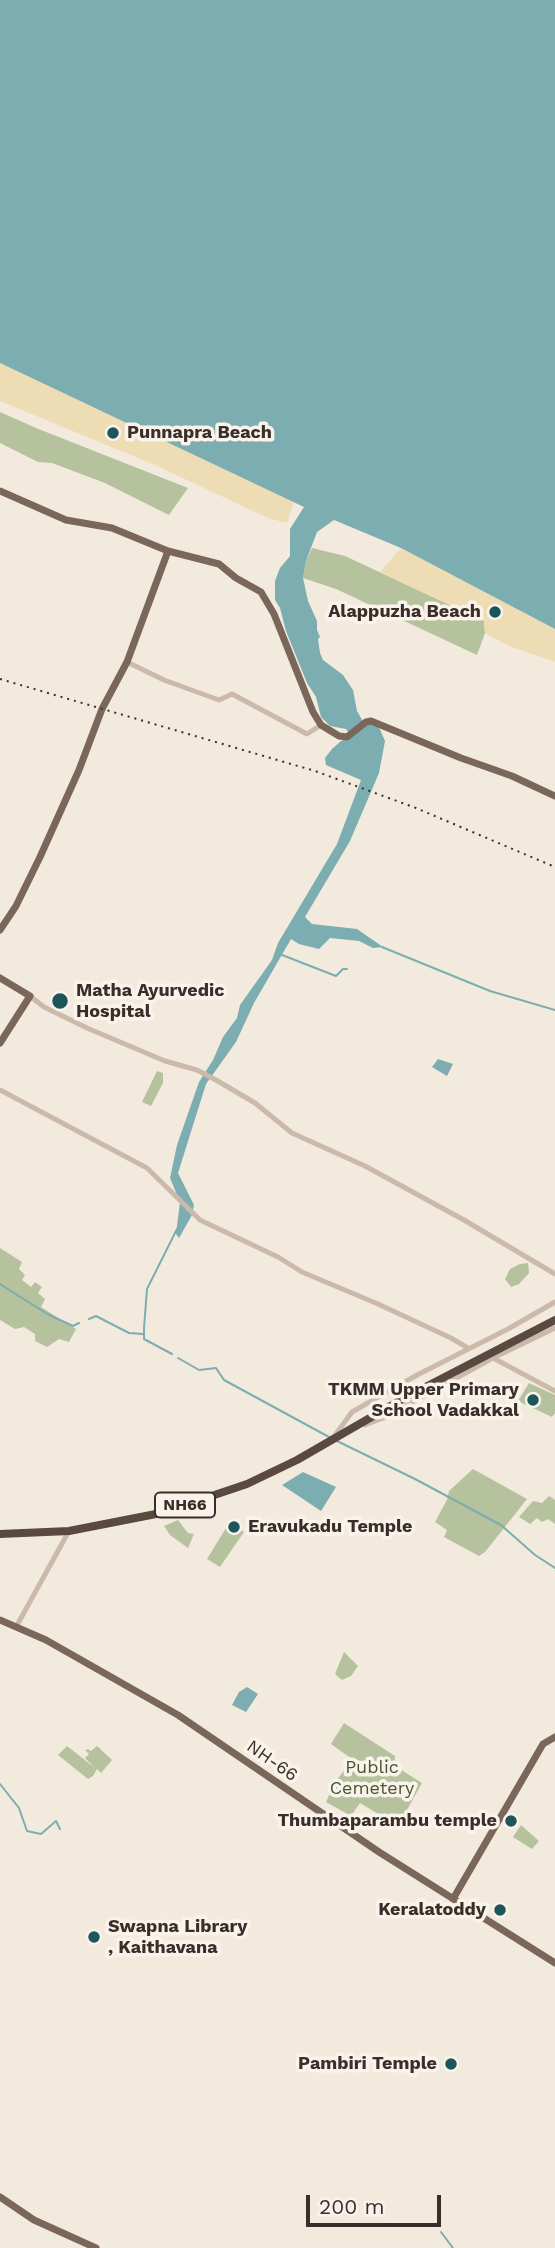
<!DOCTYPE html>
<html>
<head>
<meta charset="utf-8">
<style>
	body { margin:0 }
	#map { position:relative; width:555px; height:2248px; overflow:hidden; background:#f3eade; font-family:"Work Sans",sans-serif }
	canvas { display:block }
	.scale { position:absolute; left:306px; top:2195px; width:135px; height:32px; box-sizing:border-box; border:4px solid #392e29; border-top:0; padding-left:9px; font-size:21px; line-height:24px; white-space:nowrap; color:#392e29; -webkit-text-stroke:5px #faf3eb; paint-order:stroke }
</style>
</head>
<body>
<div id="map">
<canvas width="555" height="2248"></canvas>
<div class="scale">200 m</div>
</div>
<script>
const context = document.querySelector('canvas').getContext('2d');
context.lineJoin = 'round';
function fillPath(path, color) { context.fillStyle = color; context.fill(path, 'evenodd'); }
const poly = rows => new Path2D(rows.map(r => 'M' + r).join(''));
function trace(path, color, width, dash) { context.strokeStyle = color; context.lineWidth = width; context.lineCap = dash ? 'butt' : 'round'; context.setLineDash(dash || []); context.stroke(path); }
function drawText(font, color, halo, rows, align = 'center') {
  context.font = font + ' "Work Sans",sans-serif'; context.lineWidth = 7; context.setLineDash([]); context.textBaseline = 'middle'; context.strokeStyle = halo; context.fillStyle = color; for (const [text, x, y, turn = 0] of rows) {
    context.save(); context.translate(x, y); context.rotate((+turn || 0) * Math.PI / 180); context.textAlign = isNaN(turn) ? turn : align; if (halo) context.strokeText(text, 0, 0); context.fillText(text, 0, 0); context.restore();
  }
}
const green = poly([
	[0,412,36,428,188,488,169,515,105,483,52,463,38,462,0,443],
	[312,548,345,556,484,621,485,633,477,655,336,589,303,578,306,561],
	[157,1071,163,1073,163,1083,151,1106,142,1102],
	[0,1248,22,1262,19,1269,25,1275,22,1280,31,1287,35,1282,42,1287,38,1293,45,1299,41,1307,76,1329,69,1342,59,1339,47,1347,35,1341,35,1334,24,1327,15,1329,0,1320],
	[528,1263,529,1273,519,1284,511,1287,505,1279,510,1269,520,1264],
	[529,1383,555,1395,555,1413,552,1417,518,1401],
	[473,1469,527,1499,485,1552,479,1556,444,1537,447,1530,435,1522,447,1500,449,1491],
	[549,1496,555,1500,555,1524,548,1519,542,1522,537,1518,530,1524,519,1517,533,1501,542,1503],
	[178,1520,188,1533,194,1534,188,1548,170,1535,164,1526],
	[226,1528,236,1534,239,1529,244,1532,220,1567,207,1559],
	[344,1652,358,1666,351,1676,342,1680,335,1674],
	[344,1723,395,1756,395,1766,422,1783,398,1826,360,1803,351,1816,326,1802,334,1784,352,1759,331,1744],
	[67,1746,95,1768,85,1758,89,1754,85,1750,88,1749,91,1751,97,1746,112,1760,101,1773,97,1769,93,1776,88,1779,58,1755],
	[521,1825,539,1841,532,1849,513,1837]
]);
const sand = poly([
	[0,363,294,502,287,523,268,518,155,465,0,401],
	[401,548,555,629,555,662,509,646,485,633,484,621,380,572]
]);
const water = poly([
	[0,0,555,0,555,629,401,548,334,520,317,532,306,561,303,578,308,601,317,621,317,630,320,637,318,639,320,653,323,660,343,675,353,690,357,711,365,725,371,722,378,725,385,741,379,773,350,841,305,917,312,924,357,929,383,947,373,948,359,941,330,938,319,949,299,944,291,939,254,1003,236,1042,206,1084,178,1173,194,1205,192,1215,179,1238,176,1234,180,1202,170,1178,177,1145,199,1082,213,1060,223,1037,237,1018,240,1005,272,960,278,943,337,844,361,780,326,765,325,758,332,749,341,741,352,737,346,729,330,726,321,717,316,697,307,683,286,631,280,608,275,600,275,581,280,568,290,556,290,529,304,507,0,363],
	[438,1059,453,1064,447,1076,432,1067],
	[303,1472,336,1487,321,1511,282,1485],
	[247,1687,258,1694,246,1712,232,1705,239,1692]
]);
const stream = poly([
	[382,947,490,991,555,1010],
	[282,955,336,976,343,969,347,969],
	[0,1284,49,1315,73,1326,79,1323],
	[89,1319,96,1316,129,1333,143,1334],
	[172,1354,144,1339,144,1328,147,1289,177,1229],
	[178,1358,199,1370,216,1368,224,1380,329,1437],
	[337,1441,415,1479,501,1525,535,1555,555,1568],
	[0,1784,19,1808,27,1831,41,1834,56,1821,60,1829],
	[441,2232,453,2248]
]);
const minor = poly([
	[127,662,164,680,219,700,232,694,307,734,321,725],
	[30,996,44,1007,87,1028,165,1061,197,1070,216,1080,255,1103,292,1133,365,1166,464,1220,555,1274],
	[0,1090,147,1168,200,1220,278,1257,302,1272,378,1304,451,1338,468,1348],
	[493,1358,555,1391],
	[365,1425,383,1418,493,1358,555,1328],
	[333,1438,352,1412,419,1374,508,1329,555,1302],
	[16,1627,69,1531]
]);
const major = poly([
	[0,491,66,520,112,528,168,551,219,564,236,578,261,592,274,614,313,712,321,725,339,736,347,737,366,722,371,721,461,758,512,776,555,796],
	[0,930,16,906,40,857,79,770,102,709,127,662,168,551],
	[0,978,30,996,0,1043],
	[0,1620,46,1640,178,1715,379,1852,555,1963],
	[453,1899,543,1744,555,1737],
	[0,2197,34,2220,96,2248]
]);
const highway = poly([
	[0,1534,69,1531,161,1513,247,1484,297,1460,408,1396,555,1320]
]);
const rail = poly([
	[0,679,315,771,416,808,555,867]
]);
const markers = [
	[113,433,7,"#1e555b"],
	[495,612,7,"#1e555b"],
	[60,1001,9,"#1e555b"],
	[533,1400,7,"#1e555b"],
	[234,1527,7,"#1e555b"],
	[511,1821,7,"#1e555b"],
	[500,1910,7,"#1e555b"],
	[94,1937,7,"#1e555b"],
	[451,2064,7,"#1e555b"]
];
const shields = [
	[185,1505,60]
];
const shieldNames = [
	["NH66",185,1505]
];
const poiNames = [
	["Punnapra Beach",127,433,"left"],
	["Alappuzha Beach",481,612],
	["Matha Ayurvedic",76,991,"left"],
	["Hospital",76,1012,"left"],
	["TKMM Upper Primary",519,1390],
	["School Vadakkal",519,1411],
	["Eravukadu Temple",248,1527,"left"],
	["Thumbaparambu temple",497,1821],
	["Keralatoddy",486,1910],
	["Swapna Library",108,1927,"left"],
	[", Kaithavana",108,1948,"left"],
	["Pambiri Temple",437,2064]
];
const streetNames = [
	["NH-66",272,1761,35]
];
const parkNames = [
	["Public",372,1768],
	["Cemetery",372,1789]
];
fillPath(green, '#b5c29d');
fillPath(sand, '#eedcb5');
fillPath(water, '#7cadb0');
trace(stream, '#7cadb0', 2);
trace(minor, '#cbbaa9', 5);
trace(major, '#7b665a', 7);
trace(highway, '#594940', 8);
trace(rail, '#392e29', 2, [2, 5]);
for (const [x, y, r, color] of markers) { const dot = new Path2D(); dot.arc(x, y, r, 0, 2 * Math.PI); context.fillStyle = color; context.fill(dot); trace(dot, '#faf3eb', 2.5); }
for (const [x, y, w] of shields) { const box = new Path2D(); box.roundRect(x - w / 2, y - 12.5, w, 25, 5); context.fillStyle = '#faf3eb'; context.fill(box); trace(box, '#392e29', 2); }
drawText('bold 16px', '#392e29', null, shieldNames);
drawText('bold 18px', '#392e29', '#faf3eb', poiNames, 'right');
drawText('18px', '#392e29', '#faf3eb', streetNames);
drawText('18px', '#46572d', '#faf3eb', parkNames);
</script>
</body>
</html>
